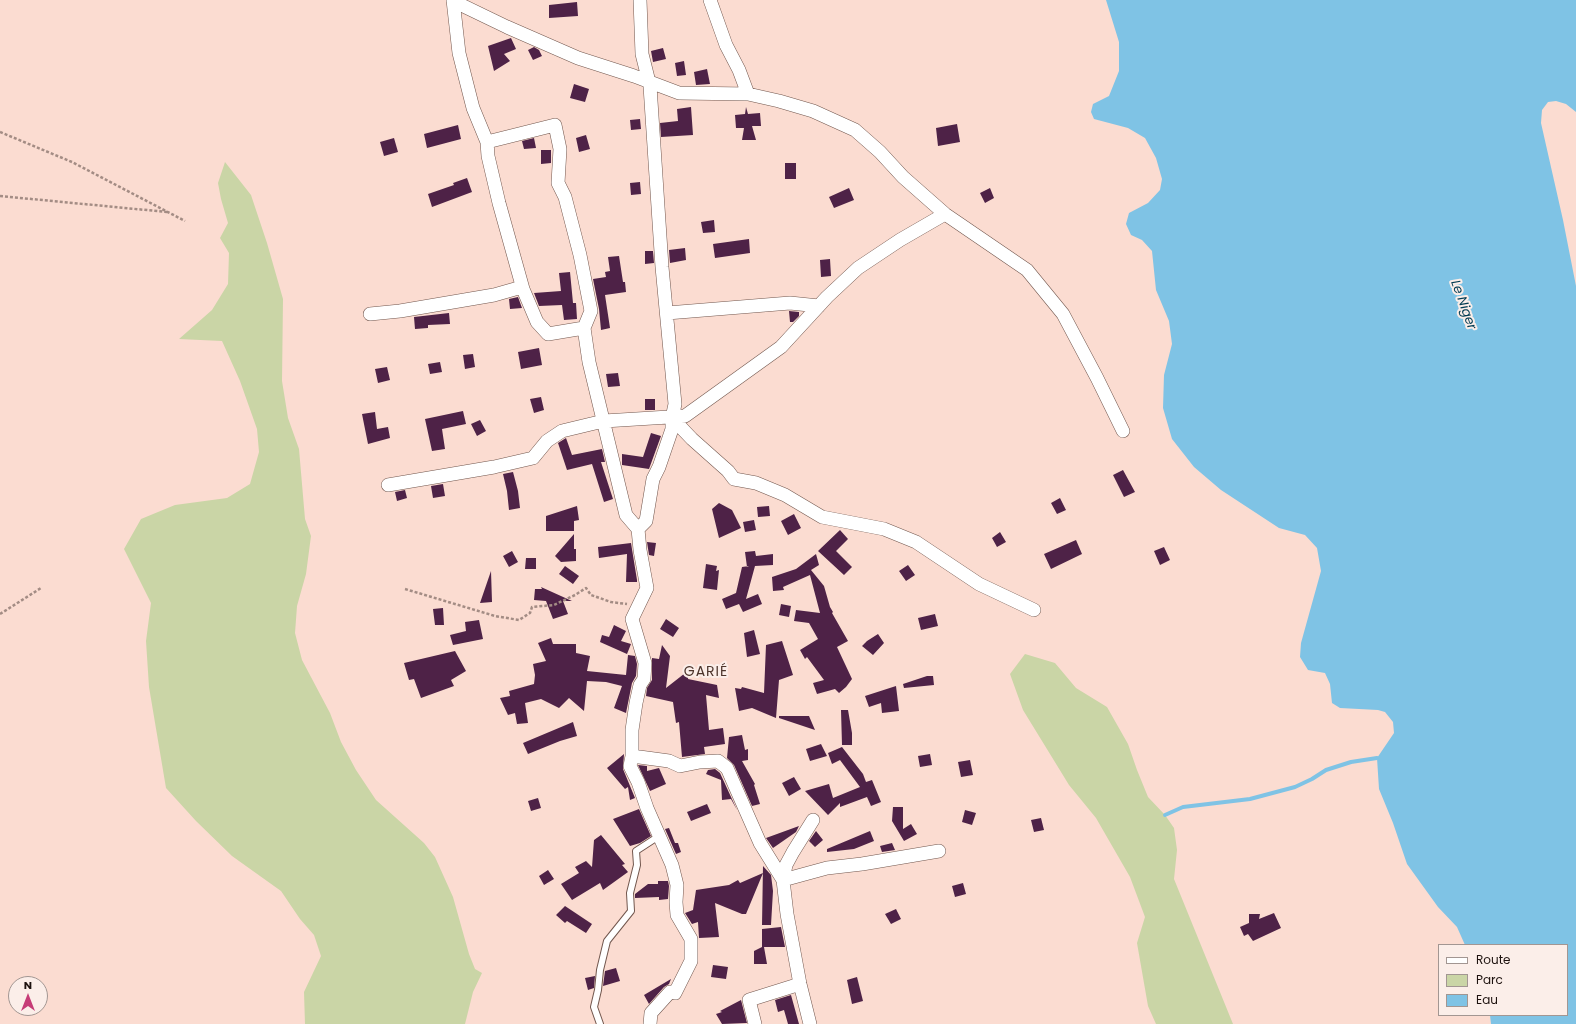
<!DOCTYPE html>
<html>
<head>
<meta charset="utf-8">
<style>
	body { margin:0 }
	#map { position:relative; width:1576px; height:1024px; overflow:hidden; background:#fbdcd1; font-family:Poppins,sans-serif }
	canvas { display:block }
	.legend { position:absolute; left:1438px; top:944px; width:130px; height:72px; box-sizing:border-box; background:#fbeee9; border:1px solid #a29692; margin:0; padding:5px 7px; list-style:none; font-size:12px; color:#1d120f }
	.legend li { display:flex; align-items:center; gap:8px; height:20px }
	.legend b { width:20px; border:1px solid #a29692 }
	.north { position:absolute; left:8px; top:976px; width:40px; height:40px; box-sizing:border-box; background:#fbeee9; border:1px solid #a29692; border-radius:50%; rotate:0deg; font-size:11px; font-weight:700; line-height:16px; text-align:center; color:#1d120f }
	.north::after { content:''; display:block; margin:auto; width:14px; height:18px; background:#c63c77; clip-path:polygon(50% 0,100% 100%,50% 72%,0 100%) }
</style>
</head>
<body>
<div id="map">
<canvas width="1576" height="1024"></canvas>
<ul class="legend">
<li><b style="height:5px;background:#fff"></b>Route</li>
<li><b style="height:11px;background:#cad5a6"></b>Parc</li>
<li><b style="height:11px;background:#7fc3e5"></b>Eau</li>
</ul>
<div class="north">N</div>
</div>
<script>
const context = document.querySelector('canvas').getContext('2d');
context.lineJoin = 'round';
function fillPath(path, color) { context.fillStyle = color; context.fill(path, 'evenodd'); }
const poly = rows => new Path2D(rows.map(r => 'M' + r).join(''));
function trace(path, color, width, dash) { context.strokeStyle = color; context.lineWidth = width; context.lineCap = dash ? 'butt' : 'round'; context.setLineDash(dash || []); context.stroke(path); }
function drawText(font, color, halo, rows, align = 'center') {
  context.font = font + ' Poppins,sans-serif'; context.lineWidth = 4; context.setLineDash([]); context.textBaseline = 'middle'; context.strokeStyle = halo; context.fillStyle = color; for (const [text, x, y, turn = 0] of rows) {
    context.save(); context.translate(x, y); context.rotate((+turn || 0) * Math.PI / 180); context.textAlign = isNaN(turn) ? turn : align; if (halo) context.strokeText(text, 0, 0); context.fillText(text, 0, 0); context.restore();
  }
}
const green = poly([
	[225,162,251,195,267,243,283,299,282,381,288,418,299,449,305,519,311,536,306,574,297,606,295,633,302,660,330,713,341,742,356,770,376,800,424,843,435,857,453,897,469,954,475,969,482,973,473,992,465,1024,305,1024,304,992,321,956,314,935,300,919,281,891,232,856,196,821,166,788,149,687,146,641,151,603,124,549,141,519,175,505,227,498,250,484,259,452,257,429,240,381,222,341,179,339,212,310,228,284,229,253,220,238,228,223,221,199,218,183],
	[1025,654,1055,663,1076,688,1107,707,1128,744,1137,770,1148,797,1165,815,1174,828,1177,850,1174,879,1233,1024,1156,1024,1148,1006,1137,943,1145,917,1130,877,1096,818,1069,785,1023,710,1010,674]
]);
const water = poly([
	[1106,0,1576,0,1576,112,1566,104,1556,101,1548,102,1542,110,1541,123,1563,220,1576,286,1576,1024,1491,1024,1490,1015,1567,1015,1567,945,1465,945,1457,927,1438,907,1407,864,1393,823,1379,789,1377,758,1394,733,1393,722,1385,712,1378,710,1340,708,1332,703,1330,684,1325,673,1308,670,1300,657,1301,643,1321,571,1317,548,1305,535,1279,528,1221,490,1194,467,1172,439,1163,408,1164,375,1172,344,1169,321,1156,290,1152,251,1142,240,1131,235,1126,224,1129,213,1148,203,1160,190,1162,179,1156,158,1145,138,1128,128,1094,119,1091,112,1093,104,1109,96,1119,71,1119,42]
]);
const stream = poly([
	[1165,815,1183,807,1250,799,1295,787,1312,779,1326,770,1351,762,1377,758]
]);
const building = poly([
	[577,2,578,16,549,18,549,5],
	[511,38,516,49,504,54,510,61,494,71,488,46],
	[534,47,539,50,542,56,533,60,528,50],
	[663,48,666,59,653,62,651,51],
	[684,61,686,75,677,76,675,63],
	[707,69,710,84,696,85,694,72],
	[574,84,589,89,585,102,570,98],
	[691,107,693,135,661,137,660,123,678,121,677,109],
	[746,107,748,114,760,113,761,126,752,126,756,140,742,140,744,128,736,128,735,115,745,114],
	[640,119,641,129,631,130,630,120],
	[957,124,960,142,938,146,936,128],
	[458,125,461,139,427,148,424,134],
	[586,135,590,149,579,152,576,138],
	[394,138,398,152,384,156,380,142],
	[534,138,536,148,524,149,522,141],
	[541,150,551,150,551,163,541,164],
	[785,163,796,163,796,179,785,179],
	[467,178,472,192,432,207,428,194,454,185,453,183],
	[640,182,641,194,631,195,630,183],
	[849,188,854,200,834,208,829,197],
	[990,188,994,198,985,203,980,193],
	[714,220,715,232,703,233,701,222],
	[749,239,750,253,715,258,713,244],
	[685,248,686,260,670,263,669,250],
	[645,251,653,251,654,263,645,264],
	[619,256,623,282,625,282,626,292,605,295,610,328,601,330,599,309,593,279,606,277,605,272,610,271,608,257],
	[830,259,831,276,821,277,820,260],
	[570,272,573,303,576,303,577,319,564,320,562,305,539,306,534,293,561,291,559,273],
	[518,297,522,308,510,309,509,299],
	[789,311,799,312,799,316,793,322,790,322],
	[449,313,450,324,428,325,428,328,415,329,414,317],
	[539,348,542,365,521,369,518,352],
	[473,354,475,367,465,369,463,355],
	[440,362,442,372,430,374,428,364],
	[387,367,390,380,378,383,375,369],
	[618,373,620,386,608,387,606,374],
	[541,397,544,410,534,413,530,399],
	[645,399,655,399,655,410,645,410],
	[463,411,466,424,442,429,445,449,432,451,425,419],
	[375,412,377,429,388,427,390,438,368,444,362,414],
	[480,420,486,431,477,436,471,424],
	[651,433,661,436,649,469,622,465,622,454,643,457],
	[566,438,572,455,602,449,605,462,601,462,613,499,604,502,592,464,567,470,558,443],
	[1123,470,1135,492,1124,497,1113,475],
	[513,472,518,491,520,508,509,510,507,491,503,474],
	[443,484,445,496,433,498,431,486],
	[405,490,407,498,397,501,395,492],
	[1060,498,1066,510,1057,514,1051,503],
	[719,503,732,510,741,528,719,538,712,509],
	[577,506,579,520,574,521,574,531,546,531,546,516],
	[769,506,770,516,758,517,757,507],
	[794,514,801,528,788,535,781,521],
	[754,520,756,530,745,532,743,522],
	[840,530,848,539,836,551,852,567,844,575,818,551],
	[1000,532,1006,542,997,547,992,538],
	[574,534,574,549,576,549,576,561,561,562,555,556],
	[1076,540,1082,554,1051,569,1044,554],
	[647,542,656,543,654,556,649,555],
	[631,543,637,580,637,582,626,582,627,554,599,558,598,547],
	[1164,547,1170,560,1160,565,1154,551],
	[512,551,518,562,509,567,503,556],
	[755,551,756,556,773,554,773,565,755,566,746,599,758,594,762,604,743,612,739,604,726,609,722,599,736,593,742,567,749,566,747,567,745,552],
	[816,554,819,565,811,570,824,586,830,607,833,612,832,613,848,641,837,647,852,679,846,687,839,693,835,689,817,694,813,683,824,680,807,657,805,659,800,650,818,639,809,623,794,621,796,610,820,613,810,575,783,587,784,590,773,591,772,577,796,569],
	[526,558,536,558,536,569,525,569],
	[706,564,717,566,716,571,719,570,717,590,703,588],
	[908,565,915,575,906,581,899,571],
	[565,566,579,576,573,584,559,574],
	[491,571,492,602,480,603],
	[541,587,572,601,563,601,568,614,553,619,546,601,534,600,535,589,542,589],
	[781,604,791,606,789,617,779,615],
	[443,608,444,625,435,625,433,609],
	[935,614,938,626,921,630,918,618],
	[666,619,679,628,673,637,660,629],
	[479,620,483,639,453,645,450,635,466,631,465,622],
	[614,625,626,631,621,641,631,644,627,654,600,642,602,635,609,637],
	[754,630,760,654,747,657,744,633],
	[878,634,884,643,873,655,862,646,867,641],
	[551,638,553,644,576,644,576,653,590,656,587,671,626,675,628,655,635,656,637,664,636,676,632,683,626,713,614,708,622,686,606,682,587,681,584,711,569,698,559,708,541,699,525,703,528,723,517,724,515,713,508,715,500,698,510,696,509,691,534,684,535,675,533,664,546,661,538,643],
	[782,641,793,675,779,680,776,718,752,708,739,711,735,688,741,689,742,687,764,693,766,645],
	[662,645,670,656,666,688,689,670,688,679,717,685,719,698,706,695,709,730,723,728,725,744,704,747,705,754,682,757,679,722,676,723,673,702,646,696,647,688,652,680,652,658,659,659],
	[455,651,466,671,451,680,454,686,421,698,414,679,409,680,404,663],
	[927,676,933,676,934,685,904,688,903,684],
	[896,686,899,711,882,713,881,703,869,707,865,696],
	[841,710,848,710,852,733,852,745,842,745],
	[779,716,809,716,815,730,779,718],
	[573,722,577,736,560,741,528,754,523,743],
	[742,735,745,750,748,749,748,760,742,761,755,784,754,785,760,804,752,806,734,765,727,758,729,737],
	[821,744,827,756,810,761,806,749],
	[842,747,863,774,866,782,872,780,881,802,871,806,867,797,840,807,840,803,828,815,805,791,829,784,833,798,860,787,840,760,832,764,828,753],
	[624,754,623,769,635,798,630,800,628,787,625,789,607,768],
	[930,754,932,765,920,767,918,756],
	[970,760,973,775,961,777,958,762],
	[638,765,647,766,647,771,659,768,666,784,650,791],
	[715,769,720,773,737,810,731,799,722,800,721,780,706,774,708,770],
	[794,777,801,789,789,796,782,783],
	[538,798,541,808,531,811,528,801],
	[707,804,711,813,691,821,687,812],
	[893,807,903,807,903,829,911,824,917,834,904,841,892,821],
	[639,809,651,836,640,843,630,846,613,819],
	[965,810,976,813,972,825,962,822],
	[1041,818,1044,830,1034,832,1031,820],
	[799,826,796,832,773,848,766,838],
	[669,828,675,843,678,843,681,852,676,854,665,829],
	[816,831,823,840,815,847,809,841],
	[870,831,874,841,854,849,827,852,827,849],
	[601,835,625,864,622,865,628,872,603,890,600,883,572,900,561,884,579,873,575,867,586,861,592,867,594,840],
	[892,843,895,850,882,852,880,846],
	[763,866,771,875,773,891,771,925,762,925],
	[548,870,554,879,544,885,539,876],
	[763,873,746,914,742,914,715,903,719,937,699,938,698,922,692,924,685,913,693,910,696,890,729,885,738,880,740,883],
	[658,881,668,881,669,886,668,899,659,900,659,897,635,898,635,894,648,884,658,884],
	[963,883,966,894,955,897,952,886],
	[565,906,592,924,586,933,567,921,565,923,556,915],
	[896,909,901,919,891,924,885,914],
	[1274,913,1281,928,1253,941,1248,934,1244,936,1240,927,1249,923,1249,914,1260,914,1259,919],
	[781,927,785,947,764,947,767,964,754,964,754,951,762,947,762,929],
	[713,965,728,967,726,979,711,977],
	[616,968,620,981,603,986,605,971],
	[595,976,594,988,588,990,585,978],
	[857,977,863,1001,852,1004,847,980],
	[671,979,669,984,664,987,649,1004,644,995],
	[791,995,799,1024,788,1024,784,1010,778,1012,775,1000],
	[741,1000,747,1023,722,1024,716,1014,722,1012,720,1011]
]);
const path = poly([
	[0,132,72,162,185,221],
	[0,196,167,212],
	[405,589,495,616,519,620,530,613,532,607,554,605,575,595,586,588,591,595,611,602,627,604],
	[0,614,41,588]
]);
const lane = poly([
	[600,1024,594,1007,598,990,600,970,607,941,631,911,630,893,637,865,636,851,659,836]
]);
const street = poly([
	[453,0,459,53,473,108,487,142,488,156,499,203,523,289,537,322,548,334,584,328],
	[710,0,726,45,739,70,748,94,779,101,813,111,855,130,880,152,903,177,945,214,1027,270,1063,314,1097,378,1123,431],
	[453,1,507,27,578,58,634,76,679,93,748,94],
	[487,142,555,125,560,149,558,183,565,197,580,255,591,311,584,328,589,362,626,515,638,529,640,550,647,588,632,619,645,663,644,679,640,685,636,703,632,730,632,756,630,766,638,782,647,808,672,865,677,885,676,902,677,915,691,939,691,961,675,993,670,992,651,1013,650,1024],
	[667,313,790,303,819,306],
	[370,314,400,311,494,295,522,287],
	[672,418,692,439,728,471,734,479,756,483,785,495,822,517,884,529,916,542,979,584,1034,610],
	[388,485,494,467,533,458,547,441,562,431,591,424,604,421,685,416,781,347,827,297,858,268,900,240,945,214],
	[638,529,646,521,653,479,659,467,672,429,672,418,675,404,662,267,650,86,642,54,640,0],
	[632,756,669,761,680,766,700,762,718,761,727,768,760,843,783,880,827,868,862,864,939,851],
	[755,1024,749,1000,800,984],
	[810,1024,800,984,787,914,783,880,786,865,793,852,813,820]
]);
const waterNames = [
	["Le Niger",1463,305,70]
];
const quarterNames = [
	["GARIÉ",706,672]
];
fillPath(green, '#cad5a6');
fillPath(water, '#7fc3e5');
trace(stream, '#7fc3e5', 4);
fillPath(building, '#4e2247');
trace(lane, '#72574e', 8);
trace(street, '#72574e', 14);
trace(path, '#a38c84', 2.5, [3, 2]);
trace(lane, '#fff', 6);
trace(street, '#fff', 13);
drawText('italic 13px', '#003b52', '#fbeee9', waterNames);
context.letterSpacing = '1px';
drawText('14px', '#4d352c', '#fbeee9', quarterNames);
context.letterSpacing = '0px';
</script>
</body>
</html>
